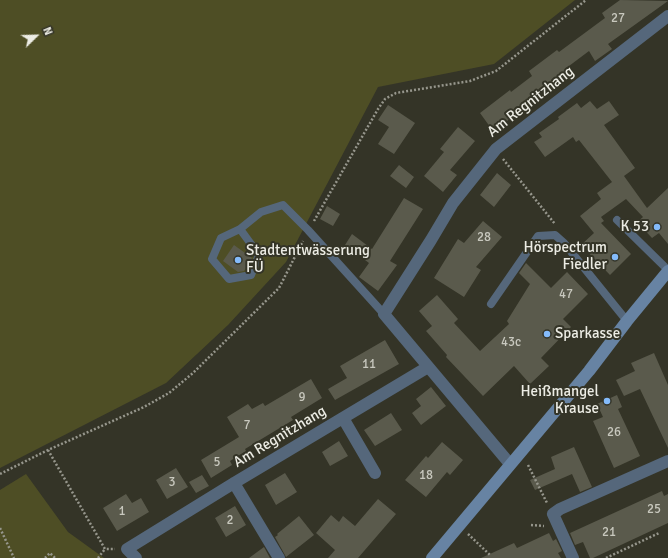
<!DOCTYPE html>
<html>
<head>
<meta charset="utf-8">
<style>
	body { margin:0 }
	#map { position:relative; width:668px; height:558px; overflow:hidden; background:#343427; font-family:Signika,sans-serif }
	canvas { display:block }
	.north { position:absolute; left:16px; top:16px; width:40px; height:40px; -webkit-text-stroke:3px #343427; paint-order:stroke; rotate:67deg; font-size:11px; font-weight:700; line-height:16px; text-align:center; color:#ecece4 }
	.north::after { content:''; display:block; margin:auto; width:14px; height:18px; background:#ecece4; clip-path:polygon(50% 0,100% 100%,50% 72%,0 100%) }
</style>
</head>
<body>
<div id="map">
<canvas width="668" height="558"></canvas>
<div class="north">N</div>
</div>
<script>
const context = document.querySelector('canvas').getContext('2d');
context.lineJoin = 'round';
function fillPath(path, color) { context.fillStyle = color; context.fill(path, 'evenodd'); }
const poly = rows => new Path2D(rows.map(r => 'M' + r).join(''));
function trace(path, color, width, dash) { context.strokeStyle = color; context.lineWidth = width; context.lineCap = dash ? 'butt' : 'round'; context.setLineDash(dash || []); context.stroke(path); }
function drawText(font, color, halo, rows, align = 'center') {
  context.font = font + ' Signika,sans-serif'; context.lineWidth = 4; context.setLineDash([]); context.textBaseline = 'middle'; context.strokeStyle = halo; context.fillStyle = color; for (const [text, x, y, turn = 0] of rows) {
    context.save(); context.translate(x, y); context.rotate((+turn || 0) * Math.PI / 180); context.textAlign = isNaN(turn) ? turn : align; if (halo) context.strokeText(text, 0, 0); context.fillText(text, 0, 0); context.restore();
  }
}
const green = poly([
	[0,0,575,0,494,64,378,87,286,262,228,325,166,383,0,468],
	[26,474,68,532,104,558,0,558,0,490]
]);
const building = poly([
	[620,0,668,1,608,44,612,49,595,61,589,51,569,66,574,72,545,93,544,91,523,107,524,109,493,131,480,113,510,90,511,92,532,76,529,71,557,50,559,52,605,18,602,13],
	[590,101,597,109,609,101,619,115,604,125,635,168,624,176,647,208,668,188,668,244,659,233,652,238,637,222,643,217,626,199,601,217,604,221,601,223,631,254,610,275,581,245,594,233,580,216,601,199,597,193,612,182,579,140,576,142,573,137,545,157,534,142,542,137,539,133,559,119,558,117,577,103,581,108],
	[388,105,415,123,394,154,378,144,389,127,378,120],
	[458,127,475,141,450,170,457,175,443,192,424,176,444,152,440,149],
	[399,165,414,177,406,188,390,176],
	[497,173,511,185,494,207,480,195],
	[404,198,423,209,390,261,397,265,378,291,359,277,369,263,345,245,352,234,372,249],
	[327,206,340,214,333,226,320,219],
	[483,221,502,237,476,267,481,270,464,297,434,278,458,239,464,243],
	[234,245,252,258,244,271,238,272,223,261],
	[526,263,551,288,567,272,588,294,563,319,571,327,541,358,549,366,530,384,514,366,483,396,446,357,447,355,426,331,432,326,419,311,437,295,458,319,454,323,480,351,509,324,507,321,530,284,519,273],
	[385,340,399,364,335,400,328,389,347,378,340,366],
	[654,353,668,385,668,448,640,389,624,396,616,380,635,371,631,363],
	[311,379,322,398,291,417,293,420,245,449,246,451,230,461,232,465,211,478,201,460,239,437,227,417,248,404,252,409,263,403,265,406],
	[431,387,446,406,421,425,412,413,421,406,416,399],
	[617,395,622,407,618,409,640,456,614,468,593,421,603,417,597,404],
	[391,413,402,430,375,446,364,430],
	[339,441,348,456,330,466,322,452],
	[442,442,463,460,450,475,447,472,426,497,405,480,426,456,428,458],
	[574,447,592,487,580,492,572,474,535,490,530,480,555,469,551,457],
	[176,468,188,487,167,499,156,480],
	[285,473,297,492,276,505,265,485],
	[202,475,209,486,196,493,189,482],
	[662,491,664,496,668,494,668,523,593,558,590,558,583,542,575,545,570,533],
	[126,494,132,503,141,498,149,512,117,531,103,508],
	[378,499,396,514,358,558,328,558,335,550,316,533,331,515,339,522,343,516,355,526],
	[235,506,246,525,226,537,215,518],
	[299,516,314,535,286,557,275,537,278,535,277,534],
	[549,533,553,541,556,539,562,551,558,553,561,558,481,558,514,543,517,548],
	[264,547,270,558,249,558]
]);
const path = poly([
	[503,159,555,224],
	[314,221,378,109,385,99,396,93,470,81,496,71,586,0],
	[48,450,105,549,115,549],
	[528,465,547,503],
	[0,474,48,450,144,407,169,393,193,373,279,288,303,241],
	[531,525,544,526],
	[0,528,14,558],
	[468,534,490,555],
	[45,558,50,553,55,558],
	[98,558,105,549],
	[606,558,659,533]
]);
const lane = poly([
	[617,220,668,270],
	[240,229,259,255,251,275,229,279,212,259,221,238,240,229,261,212,283,205,308,230,384,314],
	[491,304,538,236,555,235,564,243,627,321]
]);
const street = poly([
	[343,418,375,473],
	[510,464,384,314,431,240,453,203,496,149,668,16],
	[234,483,279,558],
	[136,558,127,549,234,483,428,367],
	[573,558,553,514,560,509,668,461]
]);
const secondary = poly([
	[432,558,589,371,627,321,668,271]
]);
const markers = [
	[657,227,4,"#84bbfb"],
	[615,257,4,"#84bbfb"],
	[238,260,4,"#84bbfb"],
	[547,334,4,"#84bbfb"],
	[607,401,4,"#84bbfb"]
];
const numberNames = [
	["27",618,19],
	["28",484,238],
	["47",566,295],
	["43c",511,343],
	["11",369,365],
	["9",302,398],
	["7",247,426],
	["26",614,433],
	["5",217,463],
	["18",426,476],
	["3",172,483],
	["25",654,510],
	["1",122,512],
	["2",230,521],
	["21",609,533]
];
const streetNames = [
	["Am Regnitzhang",531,102,-38],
	["Am Regnitzhang",280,437,-31]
];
const poiNames = [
	["K 53",649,227],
	["Hörspectrum",607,248],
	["Fiedler",607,265],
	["Stadtentwässerung",246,251,"left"],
	["FÜ",246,268,"left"],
	["Sparkasse",555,334,"left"],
	["Heißmangel",599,392],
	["Krause",599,409]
];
fillPath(green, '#4e4e25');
fillPath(building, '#5a5a4c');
trace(path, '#96968c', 2.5, [2, 2]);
trace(lane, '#55677b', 8);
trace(street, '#55677b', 12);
trace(secondary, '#6783a3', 12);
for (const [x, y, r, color] of markers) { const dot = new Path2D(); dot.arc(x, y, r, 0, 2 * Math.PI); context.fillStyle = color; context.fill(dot); trace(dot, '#343427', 1.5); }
drawText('13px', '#c8c8be', null, numberNames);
drawText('15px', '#ecece4', '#343427', streetNames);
drawText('15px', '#ecece4', '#343427', poiNames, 'right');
</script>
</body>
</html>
